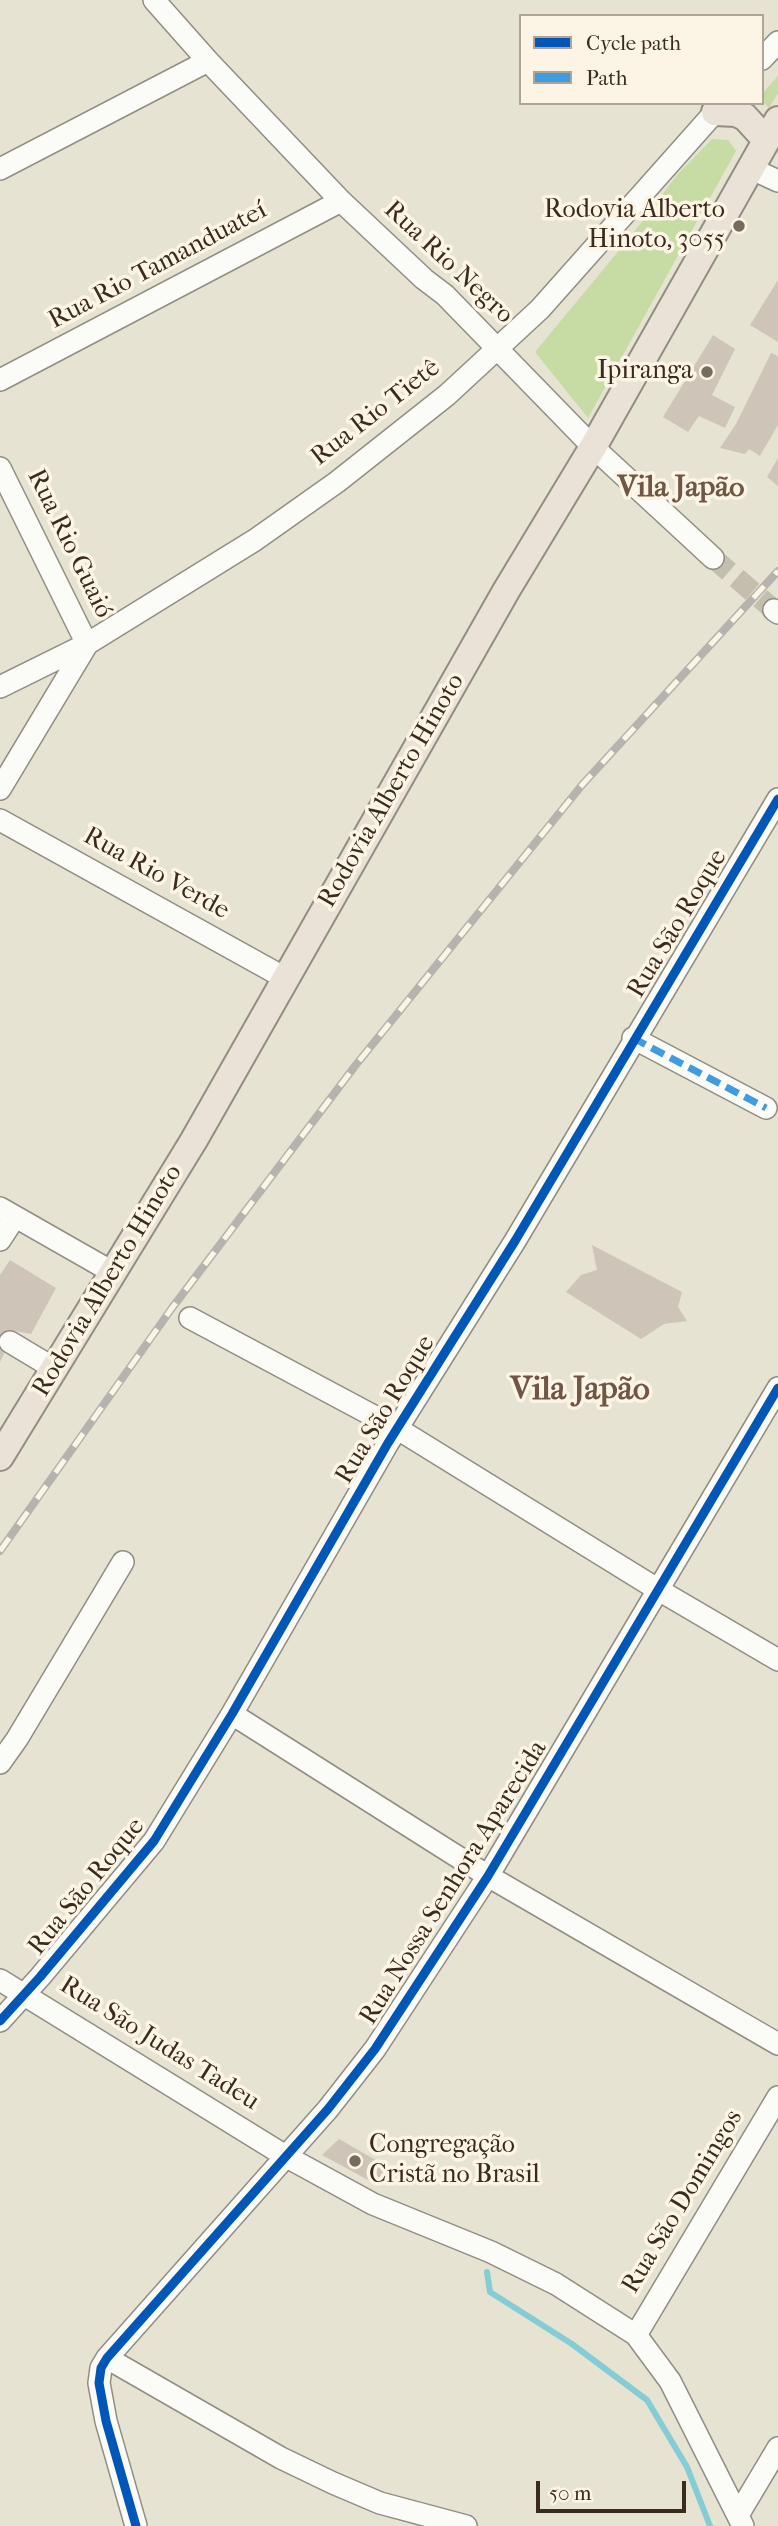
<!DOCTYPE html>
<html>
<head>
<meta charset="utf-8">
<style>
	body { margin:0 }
	#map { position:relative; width:778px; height:2526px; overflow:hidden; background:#e6e3d3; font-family:"IM FELL French Canon",serif }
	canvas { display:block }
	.legend { position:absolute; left:519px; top:14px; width:245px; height:91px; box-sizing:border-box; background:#fcf5e5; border:2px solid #afa495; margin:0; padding:9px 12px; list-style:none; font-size:21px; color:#3b2a1e }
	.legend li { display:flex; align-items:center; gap:14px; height:35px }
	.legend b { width:35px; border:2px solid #afa495 }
	.scale { position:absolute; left:536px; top:2481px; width:150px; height:32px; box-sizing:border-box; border:4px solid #3b2a1e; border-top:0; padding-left:9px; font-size:21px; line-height:24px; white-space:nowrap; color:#3b2a1e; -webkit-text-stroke:5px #fcf5e5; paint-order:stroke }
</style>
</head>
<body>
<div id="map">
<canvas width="778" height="2526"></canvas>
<ul class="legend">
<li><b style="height:9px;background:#0057b8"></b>Cycle path</li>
<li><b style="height:9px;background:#3f9ce0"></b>Path</li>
</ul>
<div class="scale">50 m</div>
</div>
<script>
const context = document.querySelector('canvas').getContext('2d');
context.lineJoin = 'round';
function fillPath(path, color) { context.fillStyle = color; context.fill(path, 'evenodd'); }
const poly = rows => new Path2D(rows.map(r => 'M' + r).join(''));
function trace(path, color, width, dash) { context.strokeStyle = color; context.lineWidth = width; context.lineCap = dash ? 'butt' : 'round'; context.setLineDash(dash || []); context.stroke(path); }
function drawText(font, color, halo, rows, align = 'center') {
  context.font = font + ' "IM FELL French Canon",serif'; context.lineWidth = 7; context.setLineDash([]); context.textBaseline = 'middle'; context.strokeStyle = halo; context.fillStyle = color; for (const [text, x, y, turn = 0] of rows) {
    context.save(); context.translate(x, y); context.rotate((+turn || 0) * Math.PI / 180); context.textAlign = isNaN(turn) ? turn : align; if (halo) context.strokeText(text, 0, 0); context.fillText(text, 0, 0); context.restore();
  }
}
const green = poly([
	[778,76,778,93,769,108,762,101,762,94],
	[712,139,728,140,736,151,588,418,535,352,631,236,677,175]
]);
const stream = poly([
	[487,2272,490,2292,572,2344,647,2400,687,2467,710,2526]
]);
const building = poly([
	[778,280,778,342,750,325],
	[713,335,735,349,712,395,735,407,725,428,699,416,688,432,663,417],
	[771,353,778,356,778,425,760,456,749,449,745,454,720,448,736,424],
	[778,458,778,486,767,477],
	[592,1245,682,1292,678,1307,687,1321,664,1324,641,1339,566,1292,581,1275,597,1270],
	[10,1260,56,1288,31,1334,15,1331,0,1362,0,1275],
	[339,2139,388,2167,377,2185,322,2155]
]);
const minorTunnel = poly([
	[713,558,774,610]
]);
const minor = poly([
	[154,0,208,61,341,201,424,279,445,295,593,447,713,558],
	[762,59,778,42],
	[750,168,778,181],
	[0,169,208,61],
	[0,380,341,201],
	[0,468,87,644],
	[774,610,778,613],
	[0,687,87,644,255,540,337,482,447,395,540,309,723,103],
	[0,789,86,646],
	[0,820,285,978],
	[633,1038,766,1108],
	[0,1208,114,1273],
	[0,1240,15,1217],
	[190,1318,398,1429,657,1589,778,1660],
	[10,1342,55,1369],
	[232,1714,488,1876,778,2044],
	[0,1763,17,1739,123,1562],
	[0,1980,287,2157,373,2204,491,2252,556,2284,636,2335,670,2381,743,2526],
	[0,2021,40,1977,154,1841,232,1714,388,1443,515,1241,778,799],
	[636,2335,778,2097],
	[107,2358,281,2458,333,2483,380,2503,466,2526],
	[738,2515,778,2448],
	[136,2526,106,2421,99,2383,101,2368,107,2358,328,2109,375,2049,488,1876,778,1388]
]);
const major = poly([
	[715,112,736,113,745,117,766,140],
	[0,1457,194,1140,506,591,593,447,778,120]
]);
const rail = poly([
	[0,1551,172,1308,355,1066,582,785,778,571]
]);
const quiet = poly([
	[633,1038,766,1108]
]);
const cycleway = poly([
	[0,2021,40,1977,154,1841,232,1714,388,1443,515,1241,778,799],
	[136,2526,106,2421,99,2383,101,2368,107,2358,328,2109,375,2049,488,1876,778,1388]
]);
const markers = [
	[739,226,7,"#776b5d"],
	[707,372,7,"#776b5d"],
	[355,2161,7,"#776b5d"]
];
const poiNames = [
	["Rodovia Alberto",725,211],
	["Hinoto, 3055",725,241],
	["Ipiranga",693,372],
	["Congregação",369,2146,"left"],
	["Cristã no Brasil",369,2176,"left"]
];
const streetNames = [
	["Rua Rio Negro",448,263,43],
	["Rua Rio Tamanduateí",158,266,-28],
	["Rua Rio Tietê",376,413,-38],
	["Rua Rio Guaió",69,544,64],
	["Rodovia Alberto Hinoto",392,791,-60],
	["Rua Rio Verde",156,874,29],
	["Rua São Roque",678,924,-59],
	["Rodovia Alberto Hinoto",108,1281,-59],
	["Rua São Roque",386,1410,-59],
	["Rua Nossa Senhora Aparecida",454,1883,-58],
	["Rua São Roque",87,1887,-51],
	["Rua São Judas Tadeu",159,2044,32],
	["Rua São Domingos",683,2202,-59]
];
const quarterNames = [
	["Vila Japão",681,489]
];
const districtNames = [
	["Vila Japão",580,1391]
];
fillPath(green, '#c7dba5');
trace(stream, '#84cdd4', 6);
fillPath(building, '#cec5b8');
trace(minorTunnel, '#c4beaf', 21, [21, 10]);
trace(minor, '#918d83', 24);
trace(major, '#918d83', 30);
trace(minor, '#fbfbf8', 21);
trace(major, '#eae2d6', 26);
trace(rail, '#b6b3af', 8);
trace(rail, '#fcf5e5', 5, [16]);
trace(quiet, '#3f9ce0', 7, [14, 7]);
trace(cycleway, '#0057b8', 9);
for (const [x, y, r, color] of markers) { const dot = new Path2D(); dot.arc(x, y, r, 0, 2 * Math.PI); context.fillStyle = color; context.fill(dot); trace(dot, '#fcf5e5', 2.5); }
drawText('26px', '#3b2a1e', '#fcf5e5', poiNames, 'right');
drawText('26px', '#3b2a1e', '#fcf5e5', streetNames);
drawText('bold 30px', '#705644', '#fcf5e5', quarterNames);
drawText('bold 33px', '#705644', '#fcf5e5', districtNames);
</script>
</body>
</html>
